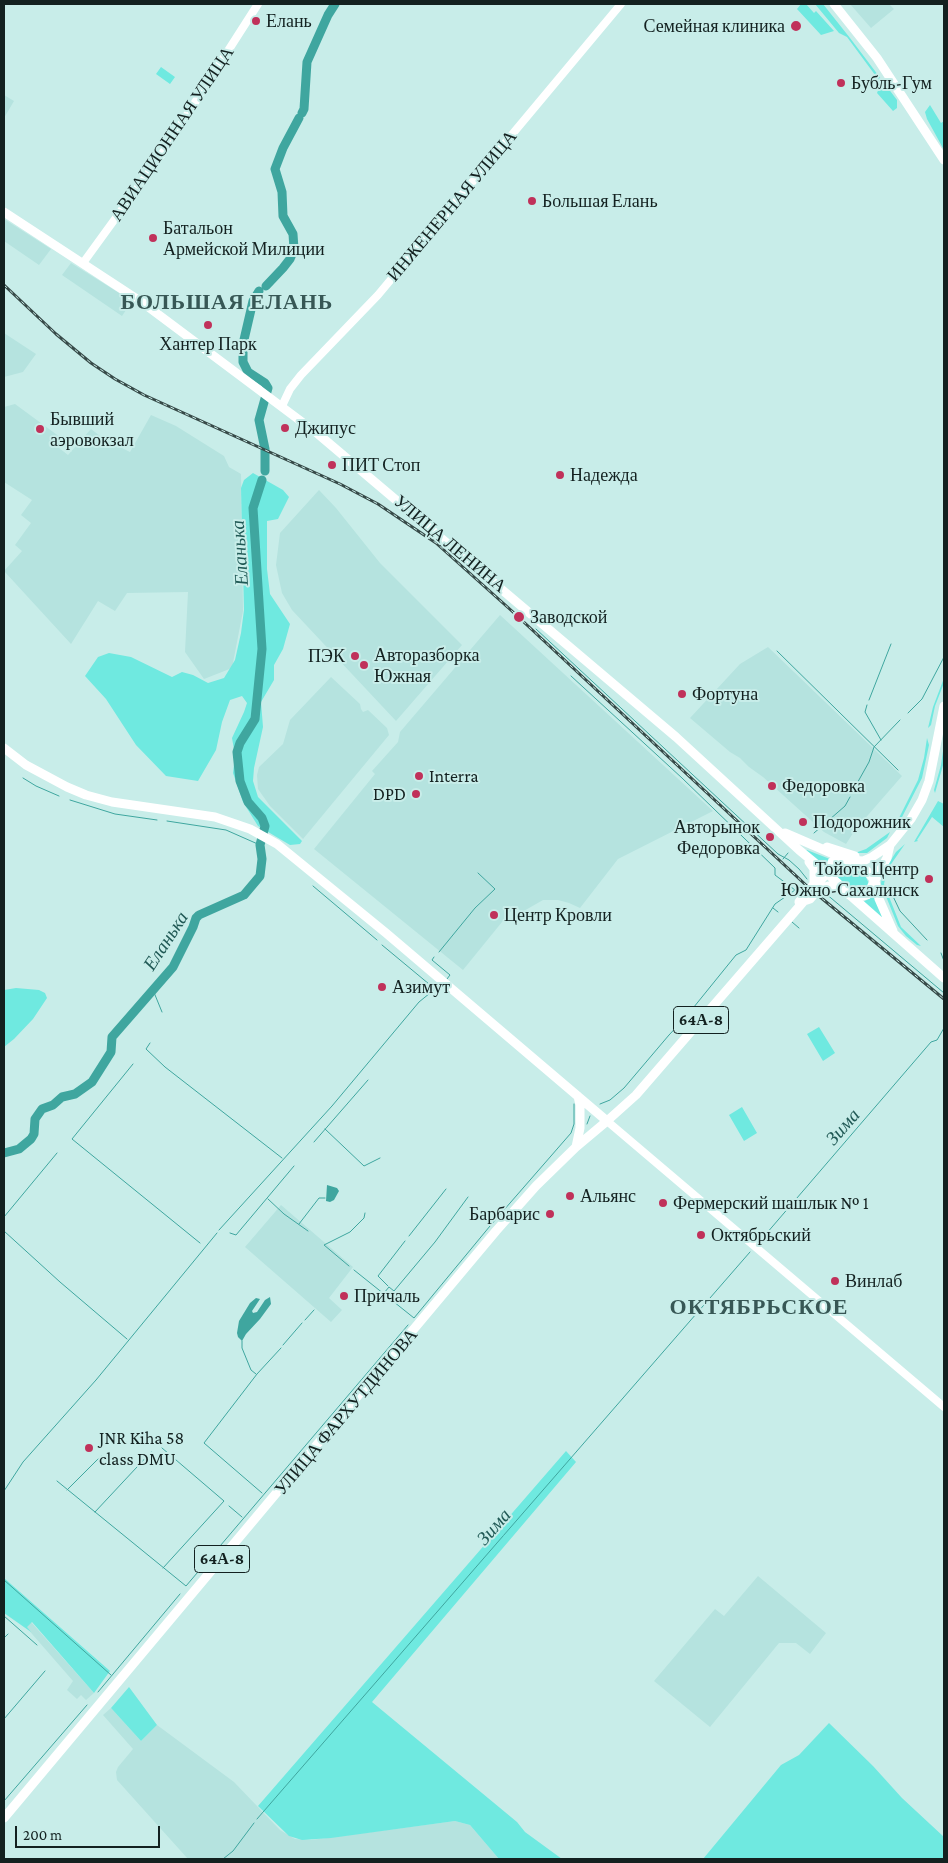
<!DOCTYPE html>
<html>
<head>
<meta charset="utf-8">
<style>
	body { margin:0 }
	#map { position:relative; width:948px; height:1863px; overflow:hidden; background:#c8ede9; font-family:"Crimson Pro",serif }
	canvas { display:block }
	.frame { position:absolute; inset:0; border:5px solid #132120; pointer-events:none }
	.scale { position:absolute; left:15px; top:1826px; width:145px; height:22px; box-sizing:border-box; border:2px solid #132120; border-top:0; padding-left:6px; font-size:15px; line-height:18px; white-space:nowrap; color:#132120; -webkit-text-stroke:4px #c8ede9; paint-order:stroke }
</style>
</head>
<body>
<div id="map">
<canvas width="948" height="1863"></canvas>
<div class="frame"></div>
<div class="scale">200 m</div>
</div>
<script>
const context = document.querySelector('canvas').getContext('2d');
context.lineJoin = 'round';
function fillPath(path, color) { context.fillStyle = color; context.fill(path, 'evenodd'); }
const poly = rows => new Path2D(rows.map(r => 'M' + r).join(''));
function trace(path, color, width, dash) { context.strokeStyle = color; context.lineWidth = width; context.lineCap = dash ? 'butt' : 'round'; context.setLineDash(dash || []); context.stroke(path); }
function drawText(font, color, halo, rows, align = 'center') {
  context.font = font + ' "Crimson Pro",serif'; context.lineWidth = 4; context.setLineDash([]); context.textBaseline = 'middle'; context.strokeStyle = halo; context.fillStyle = color; for (const [text, x, y, turn = 0] of rows) {
    context.save(); context.translate(x, y); context.rotate((+turn || 0) * Math.PI / 180); context.textAlign = isNaN(turn) ? turn : align; if (halo) context.strokeText(text, 0, 0); context.fillText(text, 0, 0); context.restore();
  }
}
const built = poly([
	[850,4,889,4,894,9,871,28],
	[4,95,14,101,4,118],
	[4,219,51,249,39,265,4,241],
	[71,263,132,301,122,316,62,275],
	[4,333,36,354,23,372,4,377],
	[15,404,64,440,59,448,68,455,91,429,104,439,130,452,151,415,176,426,224,456,229,467,241,474,243,611,232,668,204,679,185,652,188,592,127,593,115,611,98,601,71,644,4,571,22,551,15,545,31,523,21,515,32,500,4,482,4,407],
	[319,490,336,508,380,563,462,645,396,721,292,610,282,593,276,565,280,533],
	[500,615,713,811,618,859,580,908,569,903,558,900,543,900,522,912,515,906,463,970,314,849,375,774,372,771,398,742,400,732],
	[768,647,902,776,855,830,846,844,824,832,763,777,749,767,740,758,730,752,690,718,740,664],
	[331,677,360,704,361,709,363,712,368,710,387,728,389,735,303,839,270,806,258,789,257,775,259,767,283,744,290,720],
	[281,1205,353,1267,329,1298,342,1310,331,1322,245,1247],
	[758,1576,826,1633,810,1654,796,1643,779,1643,710,1727,654,1681,715,1609,724,1616],
	[31,1622,94,1693,86,1700,81,1695,77,1699,67,1690,73,1681,26,1627],
	[111,1708,141,1741,157,1725,234,1782,280,1830,295,1839,311,1840,455,1821,470,1825,499,1859,188,1859,117,1780,116,1772,118,1767,133,1749,103,1715]
]);
const green = poly([
	[801,4,806,4,814,13,816,11,834,31,821,35,797,9],
	[815,4,823,4,850,38,897,100,897,108,893,111,877,93,881,83,847,37,839,33],
	[161,67,175,77,170,84,156,74],
	[930,105,941,123,944,121,944,150,927,119,925,112],
	[253,473,283,490,289,497,278,519,267,521,267,569,270,594,290,624,283,649,274,665,274,680,261,702,263,727,254,768,253,781,258,797,302,841,300,844,290,845,258,826,243,802,233,773,235,755,232,738,244,712,247,703,242,696,230,700,222,722,216,750,198,781,166,776,136,745,106,699,85,676,98,657,109,653,131,657,172,677,182,672,193,675,208,683,224,678,235,660,241,633,244,610,241,488,244,480],
	[944,678,944,683,935,706,931,725,928,728,933,707],
	[927,738,929,745,922,778,900,821,898,820,918,780,924,758],
	[944,744,944,762,935,793,934,790,941,765],
	[938,801,944,804,944,827,932,817,917,840,918,841,914,842],
	[890,832,887,838,867,853,855,853,866,849],
	[905,844,887,870,884,884,901,927,921,946,917,945,906,936,898,926,881,884,882,875,889,863,896,852],
	[807,850,817,854,830,859,825,866,805,851],
	[841,864,847,865,865,875,869,884,866,890,858,893,855,892,838,878,835,871,836,867],
	[874,896,875,896,884,920,863,902],
	[16,988,39,990,45,993,47,998,33,1019,14,1039,4,1047,4,990],
	[819,1027,835,1053,823,1061,807,1034],
	[742,1107,757,1133,744,1141,729,1115],
	[566,1451,576,1462,372,1702,517,1822,525,1832,562,1859,499,1859,470,1825,455,1821,331,1838,302,1840,289,1836,258,1806],
	[4,1578,110,1671,94,1693,32,1622,27,1627,31,1632,4,1613],
	[129,1687,157,1725,141,1741,111,1708],
	[829,1723,873,1766,902,1798,944,1837,944,1859,703,1859,781,1765,799,1755]
]);
const water = poly([
	[327,1185,337,1188,339,1191,334,1200,330,1202,326,1201],
	[270,1297,271,1304,260,1319,246,1334,242,1341,238,1337,237,1333,239,1321,250,1303,256,1298,260,1299,252,1311,253,1313,257,1312,265,1300]
]);
const stream = poly([
	[536,629,778,854,789,860,799,869,807,879],
	[777,651,898,770],
	[571,676,682,778,775,868,775,875,795,890,775,904,746,950,736,955,685,1018,669,1035,624,1088,610,1100,600,1104],
	[869,700,891,644],
	[867,705,865,712,881,740],
	[908,713,922,699,944,657],
	[23,778,36,786,59,796],
	[855,787,869,762,874,747,900,720],
	[70,800,115,814,157,820],
	[167,821,226,830,260,845],
	[814,833,845,806,850,797],
	[783,859,788,853],
	[313,886,377,940],
	[890,890,900,911,927,940],
	[825,893,944,993],
	[773,908,778,912],
	[792,922,799,928],
	[382,945,435,989],
	[439,952,475,908,495,889,478,873],
	[941,953,944,961],
	[434,957,432,960,450,975,447,979],
	[153,990,162,1012],
	[150,1043,146,1049,165,1067,282,1158],
	[133,1064,72,1139,200,1243],
	[587,1124,590,1116],
	[325,1129,364,1166,380,1158],
	[314,1142,368,1080],
	[268,1199,284,1214,308,1231],
	[4,1217,57,1153],
	[299,1224,319,1198,325,1198],
	[219,1230,332,1106,419,1002,435,989,442,986],
	[4,1231,60,1282,127,1339],
	[230,1233,236,1235,294,1166],
	[409,1236,446,1189],
	[760,1241,931,1042,937,1040,944,1028],
	[349,1266,324,1245,350,1232,364,1218,365,1213],
	[354,1270,414,1318,490,1226,571,1133,574,1124,574,1104],
	[388,1286,378,1276,405,1241],
	[384,1293,389,1287,394,1291,435,1242,468,1197],
	[305,1320,314,1310],
	[242,1341,242,1348,251,1370,256,1374],
	[283,1345,302,1323],
	[162,1448,224,1501,163,1568],
	[57,1481,186,1586,408,1325],
	[67,1490,101,1456],
	[4,1491,23,1462,96,1380,217,1233],
	[262,1493,204,1443,257,1374,281,1348],
	[229,1506,242,1517],
	[95,1512,151,1452],
	[4,1580,111,1675],
	[4,1616,37,1645],
	[4,1638,8,1634],
	[98,1692,180,1594],
	[4,1719,45,1671],
	[4,1801,87,1705],
	[257,1819,750,1252],
	[223,1859,233,1851,254,1823]
]);
const river = poly([
	[302,113,304,109,307,62,328,15,335,4],
	[266,286,283,268,290,259,294,249,293,234,283,216,282,192,275,169,283,148,299,118],
	[259,291,253,301,243,344,243,362,248,372,265,383,268,388,259,420,265,449,265,471],
	[4,1153,19,1149,31,1139,34,1134,35,1119,42,1109,53,1105,62,1097,75,1094,92,1082,111,1052,112,1037,173,967,193,927,196,918,199,915,244,895,260,876,262,859,260,845,265,826,262,818,248,802,240,781,237,752,240,743,255,719,262,649,253,508,262,480]
]);
const minor = poly([
	[83,263,160,157,258,4],
	[282,406,290,389,301,375,378,295,621,4],
	[607,1121,944,1407]
]);
const major = poly([
	[834,4,877,58,944,160],
	[4,212,143,303,318,434,676,737,799,850,827,873,851,896,944,978],
	[4,748,26,765,67,787,86,795,112,802,215,817,250,829,277,844,386,933,607,1121],
	[785,833,859,865,867,871,875,881,879,899,893,931],
	[827,847,855,856],
	[848,860,863,861,872,857,890,845,911,819,922,800,929,781,944,706],
	[813,889,827,873,832,862,839,858],
	[799,902,814,884,814,869,809,862],
	[576,1147,580,1128,580,1105,578,1096],
	[4,1818,496,1231,536,1186,576,1147,607,1121,636,1095,804,901,810,899,816,892,828,886,837,887,851,896,859,897,867,895,887,858,890,845]
]);
const rail = poly([
	[4,285,56,334,91,363,115,379,144,395,340,484,378,504,436,543,513,612,808,887,944,999]
]);
const markers = [
	[256,21,5,"#c0315a"],
	[796,26,6,"#c0315a"],
	[841,83,5,"#c0315a"],
	[532,201,5,"#c0315a"],
	[153,238,5,"#c0315a"],
	[208,325,5,"#c0315a"],
	[285,428,5,"#c0315a"],
	[40,429,5,"#c0315a"],
	[332,465,5,"#c0315a"],
	[560,475,5,"#c0315a"],
	[519,617,6,"#c0315a"],
	[355,656,5,"#c0315a"],
	[364,665,5,"#c0315a"],
	[682,694,5,"#c0315a"],
	[419,776,5,"#c0315a"],
	[772,786,5,"#c0315a"],
	[416,794,5,"#c0315a"],
	[803,822,5,"#c0315a"],
	[770,837,5,"#c0315a"],
	[929,879,5,"#c0315a"],
	[494,915,5,"#c0315a"],
	[382,987,5,"#c0315a"],
	[570,1196,5,"#c0315a"],
	[663,1203,5,"#c0315a"],
	[550,1214,5,"#c0315a"],
	[701,1235,5,"#c0315a"],
	[835,1281,5,"#c0315a"],
	[344,1296,5,"#c0315a"],
	[89,1448,5,"#c0315a"]
];
const shields = [
	[701,1020,55],
	[222,1559,55]
];
const shieldNames = [
	["64А-8",701,1020],
	["64А-8",222,1559]
];
const poiNames = [
	["Елань",266,21],
	["Семейная клиника",785,26,"right"],
	["Бубль-Гум",851,83],
	["Большая Елань",542,201],
	["Батальон",163,228],
	["Армейской Милиции",163,249],
	["Хантер Парк",208,344,"center"],
	["Бывший",50,419],
	["аэровокзал",50,440],
	["Джипус",295,428],
	["ПИТ Стоп",342,465],
	["Надежда",570,475],
	["Заводской",530,617],
	["Авторазборка",374,655],
	["Южная",374,676],
	["ПЭК",345,656,"right"],
	["Фортуна",692,694],
	["Interra",429,776],
	["Федоровка",782,786],
	["DPD",406,794,"right"],
	["Подорожник",813,822],
	["Авторынок",760,827,"right"],
	["Федоровка",760,848,"right"],
	["Тойота Центр",919,869,"right"],
	["Южно-Сахалинск",919,890,"right"],
	["Центр Кровли",504,915],
	["Азимут",392,987],
	["Альянс",580,1196],
	["Фермерский шашлык № 1",673,1203],
	["Барбарис",540,1214,"right"],
	["Октябрьский",711,1235],
	["Винлаб",845,1281],
	["Причаль",354,1296],
	["JNR Kiha 58",99,1438],
	["class DMU",99,1459]
];
const streetNames = [
	["АВИАЦИОННАЯ УЛИЦА",172,134,-56],
	["ИНЖЕНЕРНАЯ УЛИЦА",452,206,-50],
	["УЛИЦА ЛЕНИНА",450,544,40],
	["УЛИЦА ФАРХУТДИНОВА",346,1412,-50]
];
const waterNames = [
	["Еланька",240,553,-94],
	["Еланька",166,941,-57],
	["Зима",843,1127,-49],
	["Зима",494,1527,-49]
];
const districtNames = [
	["БОЛЬШАЯ ЕЛАНЬ",227,302],
	["ОКТЯБРЬСКОЕ",759,1307]
];
fillPath(built, '#b5e3df');
fillPath(green, '#6fe9e0');
fillPath(water, '#3fa69f');
trace(stream, '#3fa69f', 1);
trace(river, '#3fa69f', 9);
trace(minor, '#fff', 8);
trace(major, '#fff', 9);
trace(rail, '#374a48', 3);
trace(rail, '#c8ede9', 1, [4]);
for (const [x, y, r, color] of markers) { const dot = new Path2D(); dot.arc(x, y, r, 0, 2 * Math.PI); context.fillStyle = color; context.fill(dot); trace(dot, '#c8ede9', 2); }
for (const [x, y, w] of shields) { const box = new Path2D(); box.roundRect(x - w / 2, y - 13.5, w, 27, 4); context.fillStyle = '#c8ede9'; context.fill(box); trace(box, '#132120', 1); }
drawText('bold 16px', '#132120', null, shieldNames);
drawText('18px', '#132120', '#c8ede9', poiNames, 'left');
drawText('18px', '#132120', '#c8ede9', streetNames);
drawText('italic 19px', '#205955', '#c8ede9', waterNames);
context.letterSpacing = '1px';
drawText('bold 22px', '#375755', '#c8ede9', districtNames);
context.letterSpacing = '0px';
</script>
</body>
</html>
